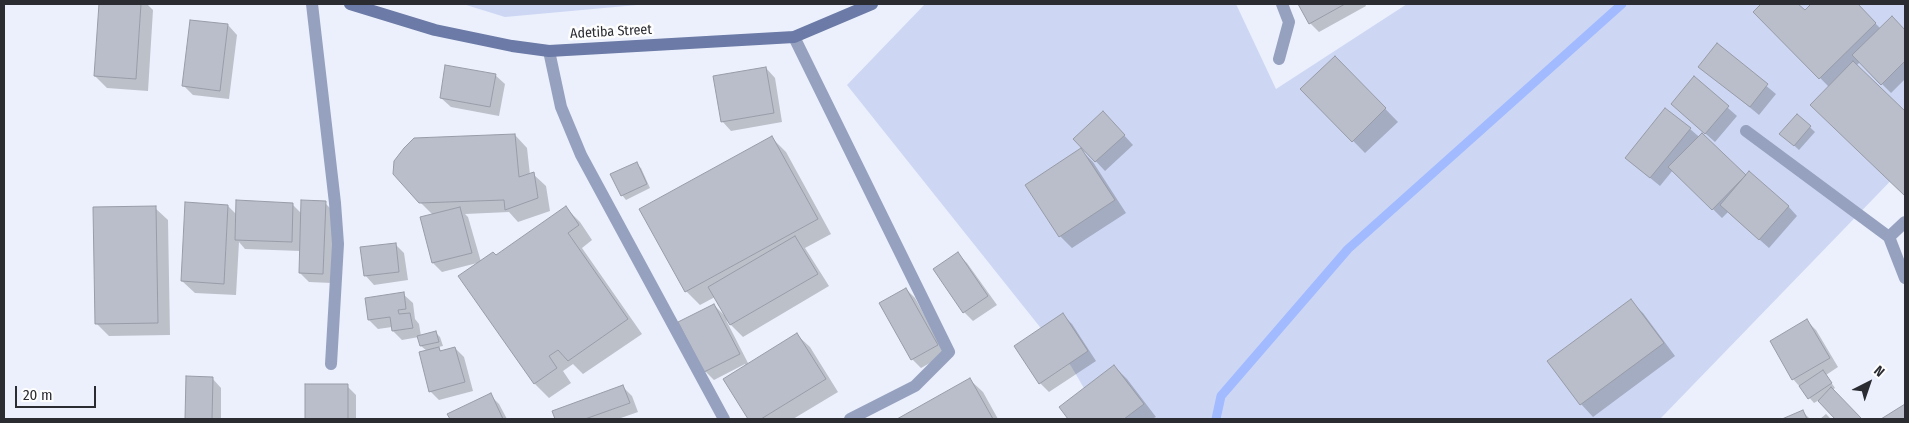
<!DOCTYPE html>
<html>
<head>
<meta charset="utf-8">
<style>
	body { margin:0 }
	#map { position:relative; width:1909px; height:423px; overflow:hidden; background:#ebf0fc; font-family:"Fira Sans Condensed",sans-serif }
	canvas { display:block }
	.frame { position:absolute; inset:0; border:5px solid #2b2c31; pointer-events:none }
	.north { position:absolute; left:1844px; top:358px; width:50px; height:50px; -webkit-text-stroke:4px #fdfdfd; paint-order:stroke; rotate:41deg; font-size:14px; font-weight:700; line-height:20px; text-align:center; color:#2b2c31 }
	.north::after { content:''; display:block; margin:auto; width:18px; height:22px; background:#2b2c31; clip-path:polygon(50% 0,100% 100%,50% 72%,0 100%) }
	.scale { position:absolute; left:15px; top:386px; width:81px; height:22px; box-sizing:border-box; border:2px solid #2b2c31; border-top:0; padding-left:6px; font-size:15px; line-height:18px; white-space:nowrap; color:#2b2c31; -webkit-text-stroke:4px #fdfdfd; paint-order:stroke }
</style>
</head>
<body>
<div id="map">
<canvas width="1909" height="423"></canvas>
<div class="frame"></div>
<div class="north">N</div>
<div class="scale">20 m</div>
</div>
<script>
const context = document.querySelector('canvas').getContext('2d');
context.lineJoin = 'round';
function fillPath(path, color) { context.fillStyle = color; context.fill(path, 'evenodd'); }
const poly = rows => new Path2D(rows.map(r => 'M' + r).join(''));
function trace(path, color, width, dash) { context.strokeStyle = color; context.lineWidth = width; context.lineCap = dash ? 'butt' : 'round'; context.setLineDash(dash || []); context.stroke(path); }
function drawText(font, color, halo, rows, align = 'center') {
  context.font = font + ' "Fira Sans Condensed",sans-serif'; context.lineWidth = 5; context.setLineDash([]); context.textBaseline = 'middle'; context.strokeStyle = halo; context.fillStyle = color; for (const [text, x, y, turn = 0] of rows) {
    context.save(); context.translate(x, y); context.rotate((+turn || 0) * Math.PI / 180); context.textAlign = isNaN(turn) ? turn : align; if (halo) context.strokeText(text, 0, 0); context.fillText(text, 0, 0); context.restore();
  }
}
const green = poly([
	[463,4,648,4,505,17],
	[925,4,1236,4,1276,89,1407,4,1905,4,1905,166,1660,419,1102,419,1071,366,847,85]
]);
const shadow = poly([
	[100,4,147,4,153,10,148,91,107,88,95,76],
	[1299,4,1365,4,1366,6,1319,32,1310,23],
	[1763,4,1797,4,1805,12,1813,4,1856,4,1881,29,1892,18,1905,32,1905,79,1891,93,1860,62,1856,66,1905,113,1905,195,1824,117,1829,87,1755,12],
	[228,25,237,35,229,99,193,95,184,86],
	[1717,45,1776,94,1759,115,1700,66],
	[1335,57,1398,122,1365,153,1302,89],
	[766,68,775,78,782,122,731,131,722,121],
	[495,75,505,84,499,116,451,107,441,98],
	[1694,78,1737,116,1715,142,1682,113],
	[1797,115,1815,132,1799,150,1786,138],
	[1112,122,1133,145,1105,171,1075,139],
	[1690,129,1746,177,1788,206,1797,216,1769,248,1728,212,1722,218,1673,170,1660,186,1626,158],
	[515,135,527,148,530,175,533,174,546,186,550,211,518,222,509,212,465,214,468,217,481,262,442,272,433,263,433,215,420,202],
	[772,138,786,152,831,234,805,248,829,286,743,337,726,320,749,365,797,335,810,347,838,392,793,419,750,419,725,379,746,366,745,364,714,380,705,371,714,305,725,316,715,297,700,305,686,291],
	[1081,150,1093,162,1126,213,1072,248,1060,236],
	[636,164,641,168,650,188,626,200,622,195],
	[325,203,334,212,332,283,309,282,300,273,301,251,245,249,239,242,236,295,195,293,182,281,228,206,237,215,292,204,302,214],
	[155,208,168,220,170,335,109,336,96,323],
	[566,208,580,222,592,240,582,248,642,334,583,374,573,364,563,371,571,383,549,398,535,384,496,257],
	[395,244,404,253,408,280,374,285,365,275],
	[958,254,967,263,997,305,973,321,964,312,934,270],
	[906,289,915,298,946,354,921,368,912,359],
	[403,294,413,303,415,319,419,324,421,336,436,333,440,337,443,346,438,347,442,352,455,348,464,357,473,391,439,400,430,391,427,351,421,346,419,337,402,340,393,331,392,327,378,329,369,320],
	[1630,301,1643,313,1675,356,1593,417,1581,404],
	[1063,315,1072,324,1096,361,1049,392,1040,383],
	[1807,321,1816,330,1838,367,1826,375,1835,388,1832,390,1860,419,1837,419,1819,400,1814,403,1793,379],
	[1114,366,1127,379,1156,417,1152,419,1069,419,1060,408],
	[187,378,212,378,221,388,221,419,187,419],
	[970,380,983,392,998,419,899,419],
	[306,385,347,386,356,395,356,419,306,419],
	[623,387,632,396,638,412,618,419,556,419,554,412],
	[490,395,499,404,507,419,451,419,449,414],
	[1803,412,1810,419,1785,419],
	[1826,414,1831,419,1820,419]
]);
const stream = poly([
	[1216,419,1221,396,1348,249,1622,4]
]);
const building = poly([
	[99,4,141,4,136,79,94,76,99,4],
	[1298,4,1345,4,1309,24,1298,4],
	[1761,4,1798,4,1805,10,1811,4,1858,4,1876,23,1819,79,1753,12,1761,4],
	[1892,16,1905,30,1905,61,1881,85,1852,55,1892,16],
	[190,20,228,24,220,91,182,86,190,20],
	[1717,43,1768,84,1750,107,1698,67,1717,43],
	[1335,56,1386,108,1352,142,1300,89,1335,56],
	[1853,61,1905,111,1905,196,1810,105,1853,61],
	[445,65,496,74,490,107,440,98,445,65],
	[766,67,774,113,721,122,713,76,766,67],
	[1694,76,1729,106,1705,134,1671,104,1694,76],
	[1665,108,1691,128,1650,178,1625,158,1665,108],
	[1103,111,1125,135,1095,162,1073,139,1103,111],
	[1797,114,1811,126,1794,146,1779,134,1797,114],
	[1702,133,1746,175,1712,210,1668,167,1702,133],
	[515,134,519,177,534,172,538,198,505,210,504,200,419,203,393,174,394,161,404,148,414,138,515,134],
	[772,136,818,219,685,292,639,209,772,136],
	[1081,148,1115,200,1059,237,1025,185,1081,148],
	[637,162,647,184,621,196,610,174,637,162],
	[1749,171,1789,206,1759,240,1720,205,1749,171],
	[236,200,293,203,292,242,235,240,236,200],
	[301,200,326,201,323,274,299,273,301,200],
	[185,202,228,205,224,284,181,281,185,202],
	[156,206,158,323,95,324,93,207,156,206],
	[566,206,579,225,568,233,628,319,568,361,558,350,549,356,557,368,534,384,458,276,493,252,496,255,566,206],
	[460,207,472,253,432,263,420,217,460,207],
	[795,236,818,274,730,325,708,287,795,236],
	[396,243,399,272,364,276,360,247,396,243],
	[958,252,988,296,963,313,933,269,958,252],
	[906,288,938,345,911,360,879,303,906,288],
	[404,292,406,309,398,310,399,314,410,313,413,328,392,331,390,317,368,320,365,298,404,292],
	[1631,299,1664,343,1580,405,1547,361,1631,299],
	[714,304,740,354,704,372,678,322,714,304],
	[1063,313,1088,351,1039,384,1014,346,1063,313],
	[1807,319,1830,358,1792,380,1770,341,1807,319],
	[436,331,439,342,420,346,417,336,436,331],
	[797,333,826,379,761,419,748,419,723,379,797,333],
	[439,347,440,351,455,347,465,382,429,392,419,352,439,347],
	[1114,365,1144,404,1124,419,1068,419,1059,407,1114,365],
	[1823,370,1832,383,1808,399,1799,386,1823,370],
	[186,376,213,377,212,419,185,419,186,376],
	[970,378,993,419,897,419,970,378],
	[305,384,348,384,348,419,305,419,305,384],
	[623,385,630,403,585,419,555,419,552,411,623,385],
	[1831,387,1862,419,1835,419,1818,401,1831,387],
	[491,393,503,419,450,419,447,414,491,393],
	[1905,404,1905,419,1881,419,1905,404],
	[1803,410,1807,419,1782,419,1803,410]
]);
const street = poly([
	[312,4,335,203,338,244,331,364],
	[794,37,949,352,915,386,850,419],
	[549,51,561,107,581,155,724,419],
	[1279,59,1289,22,1282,4],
	[1746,131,1889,237,1905,278],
	[1889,237,1905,222]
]);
const secondary = poly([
	[350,4,435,30,512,46,549,51,794,37,872,4]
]);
const streetNames = [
	["Adetiba Street",611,32,-3]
];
fillPath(green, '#cdd7f3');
fillPath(shadow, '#0003');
trace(stream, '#a2baff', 9);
fillPath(building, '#babeca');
trace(building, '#989ca8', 1);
trace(street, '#96a1bf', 12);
trace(secondary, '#6b7aa6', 12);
drawText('14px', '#2b2c31', '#fdfdfd', streetNames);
</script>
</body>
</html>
